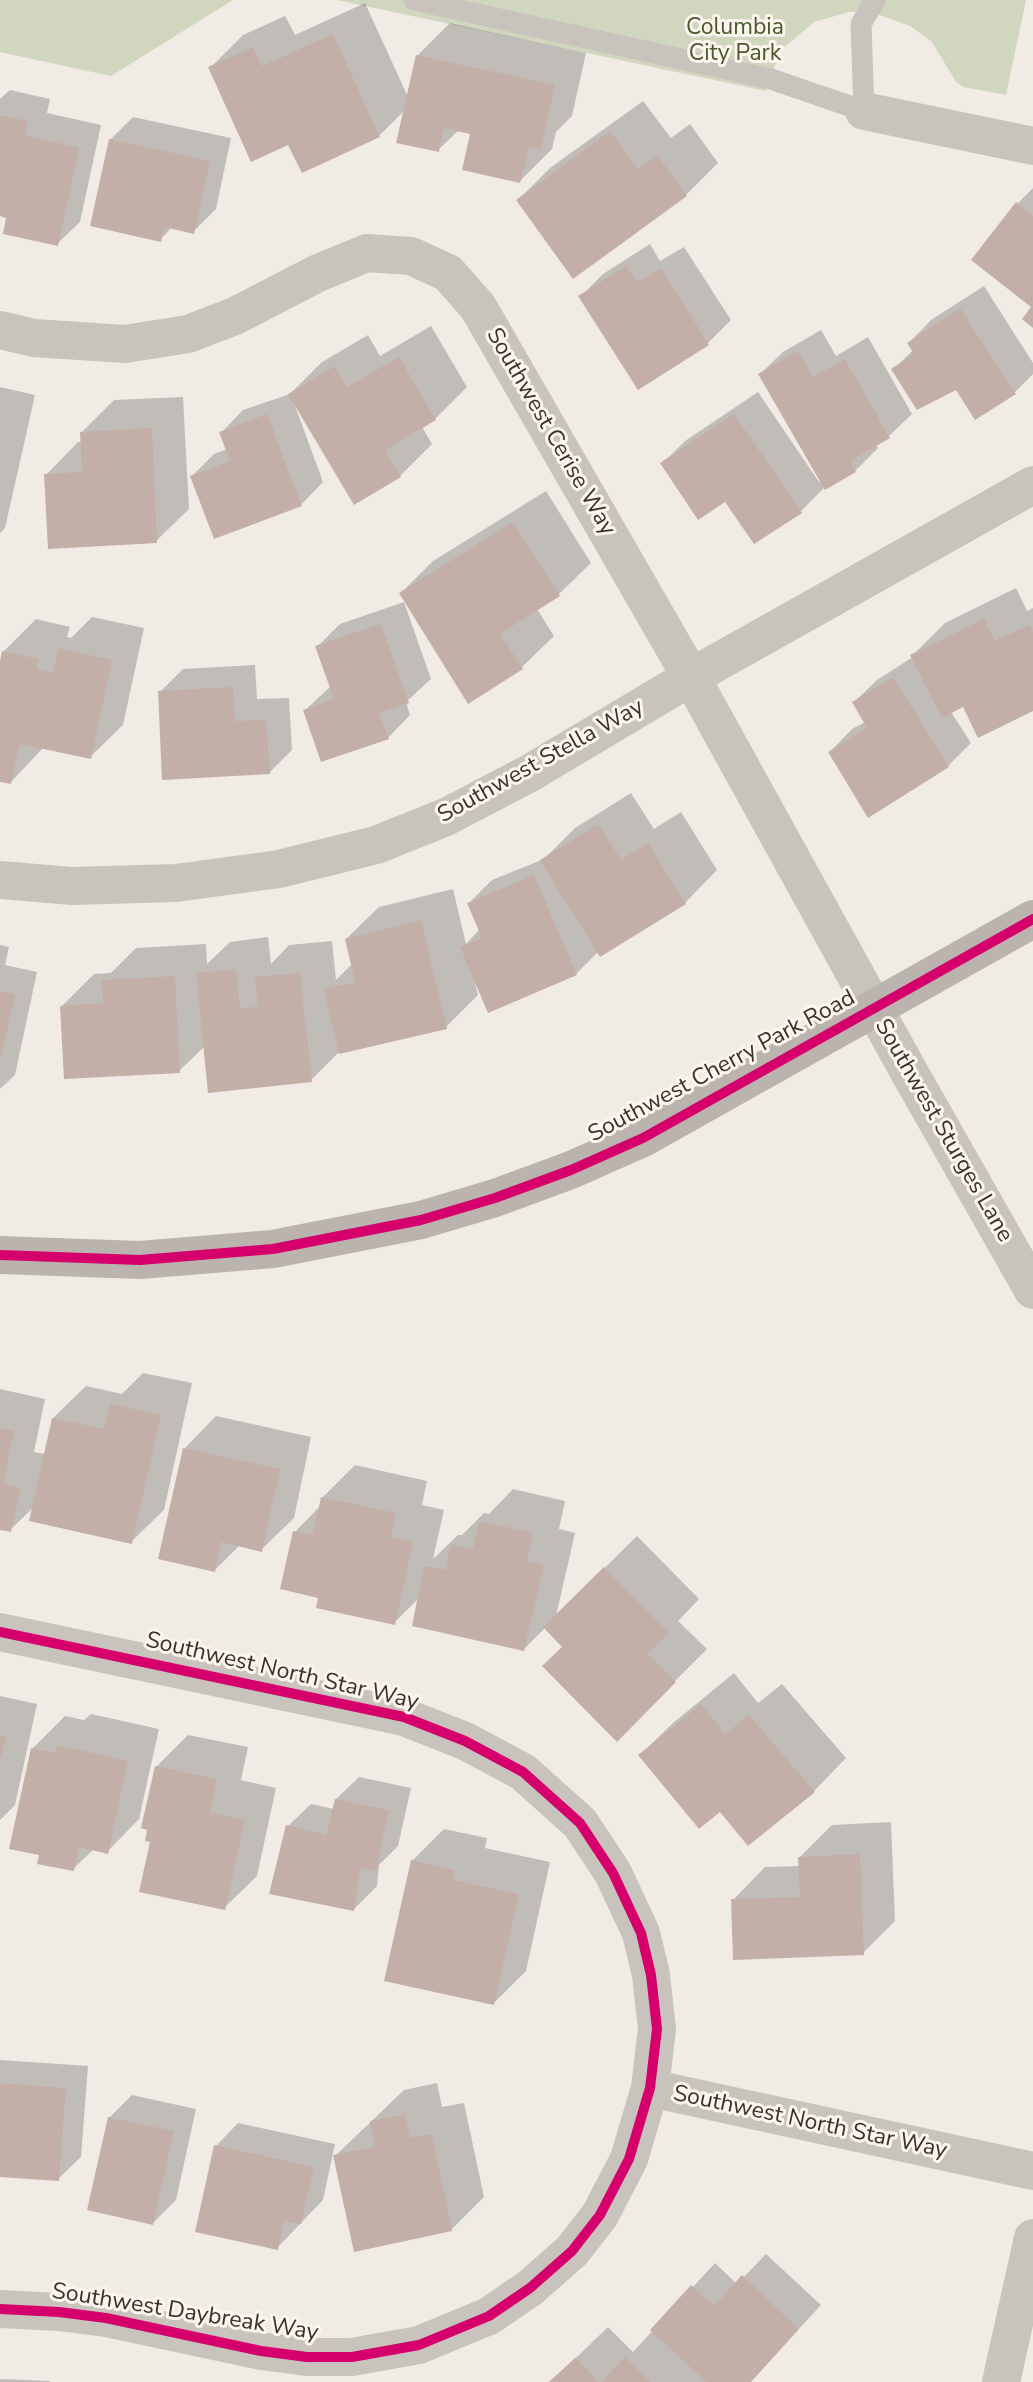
<!DOCTYPE html>
<html>
<head>
<meta charset="utf-8">
<style>
	body { margin:0 }
	canvas { display:block; background:#f0ebe5 }
</style>
</head>
<body>
<canvas width="1033" height="2382"></canvas>
<script>
const context = document.querySelector('canvas').getContext('2d');
context.lineJoin = 'round';
function fillPath(path, color) { context.fillStyle = color; context.fill(path, 'evenodd'); }
const poly = rows => new Path2D(rows.map(r => 'M' + r).join(''));
function trace(path, color, width, dash) { context.strokeStyle = color; context.lineWidth = width; context.lineCap = dash ? 'butt' : 'round'; context.setLineDash(dash || []); context.stroke(path); }
function drawText(font, color, halo, rows, align = 'center') {
  context.font = font + ' "Nunito Sans",sans-serif'; context.lineWidth = 6; context.setLineDash([]); context.textBaseline = 'middle'; context.strokeStyle = halo; context.fillStyle = color; for (const [text, x, y, turn = 0] of rows) {
    context.save(); context.translate(x, y); context.rotate((+turn || 0) * Math.PI / 180); context.textAlign = isNaN(turn) ? turn : align; if (halo) context.strokeText(text, 0, 0); context.fillText(text, 0, 0); context.restore();
  }
}
const green = poly([
	[0,0,233,0,111,76,0,52],
	[337,0,1026,0,1006,95,963,87,956,82,932,42,910,26,871,12,849,12,814,22,780,51,766,91]
]);
const shadow = poly([
	[365,3,408,97,417,56,450,23,586,53,572,116,556,132,552,149,520,181,472,133,459,130,438,150,406,109,379,136,289,142,211,67,243,35,285,16,295,35],
	[10,90,50,99,47,113,101,125,80,222,57,244,9,216,0,214,0,99],
	[643,101,671,138,690,124,718,163,686,195,518,200,550,168],
	[133,117,231,138,216,209,193,232,172,227,160,240,110,140],
	[1033,188,1033,307,1017,204],
	[650,244,660,261,684,247,731,320,708,343,639,387,580,297,603,274],
	[984,286,1033,363,1033,374,1015,392,975,418,957,388,893,370,913,350,909,343,931,320],
	[431,326,467,387,435,419,422,427,432,444,400,476,294,403,323,482,301,505,192,476,214,454,227,449,221,433,243,410,290,394,322,362,368,335,380,356],
	[821,330,836,356,868,337,912,414,889,436,875,444,878,448,855,471,825,487,801,511,755,542,726,500,663,463,685,441,758,392,819,482,821,480,760,374,783,352],
	[0,387,35,395,5,528,0,533],
	[183,397,189,509,156,541,46,475,78,442,82,442,82,432,114,400],
	[546,491,591,563,558,595,537,609,554,636,521,668,401,593,433,561],
	[1016,588,1027,611,1033,608,1033,709,964,705,951,712,971,743,948,766,830,752,852,729,865,722,854,702,877,680,913,657,913,655,945,623],
	[404,602,431,679,406,702,410,715,388,738,305,710,331,686,317,647,340,624],
	[92,617,144,628,123,725,90,757,44,747,11,782,0,780,0,669,4,651,36,619,70,627,67,637,71,638],
	[255,665,257,699,289,698,292,750,269,773,160,692,183,669],
	[631,793,654,829,681,812,717,870,685,903,599,951,576,974,475,983,478,995,446,1027,340,1051,311,1080,205,1046,179,1071,62,1006,94,974,111,973,136,948,206,944,207,964,230,942,268,937,271,964,289,945,332,941,336,980,352,964,346,939,379,907,453,889,466,944,480,929,469,903,492,880,544,859,575,828],
	[0,945,9,947,5,965,37,972,15,1075,0,1089],
	[143,1373,192,1383,164,1510,131,1542,34,1507,10,1530,0,1528,0,1389,45,1399,34,1452,46,1454,53,1418,86,1386,122,1394],
	[216,1416,311,1437,294,1518,261,1550,240,1545,215,1570,184,1449],
	[355,1465,427,1481,422,1505,444,1510,433,1559,458,1535,462,1535,484,1513,489,1514,513,1489,565,1501,559,1529,575,1533,556,1616,637,1536,699,1599,678,1621,707,1649,617,1739,564,1647,546,1627,524,1649,419,1598,394,1623,321,1596,295,1532,321,1505,323,1497],
	[734,1673,758,1703,782,1684,846,1758,814,1791,748,1844,720,1809,640,1755,673,1723],
	[0,1696,37,1704,15,1805,0,1820],
	[91,1714,159,1729,139,1819,107,1852,94,1849,73,1869,32,1749,65,1716,84,1720],
	[188,1735,248,1747,241,1780,276,1788,257,1876,224,1908,152,1841,156,1767],
	[359,1777,411,1788,398,1846,379,1865,377,1886,354,1909,288,1826,311,1804,334,1809,336,1799],
	[891,1822,895,1921,863,1953,733,1900,765,1867,800,1866,800,1857,832,1825],
	[444,1829,487,1838,485,1848,550,1862,526,1971,494,2003,412,1861],
	[0,2060,88,2066,81,2157,58,2179,0,2175],
	[437,2083,442,2107,464,2103,484,2197,452,2229,335,2156,404,2090],
	[132,2095,196,2109,176,2200,153,2223,109,2118],
	[238,2123,335,2144,323,2200,277,2248,216,2146],
	[766,2254,821,2305,750,2382,551,2382,608,2327,633,2352,715,2263,737,2284],
	[0,2379,50,2381,50,2382,0,2382]
]);
const building = poly([
	[333,34,380,137,302,173,288,145,251,162,208,67,253,47,262,66],
	[416,55,555,85,541,150,529,147,520,183,462,170,470,134,444,128,439,152,396,143],
	[0,115,28,121,25,135,79,148,58,246,3,234,6,218,0,216],
	[610,131,638,169,657,155,687,196,573,279,516,200],
	[109,139,210,161,194,234,164,227,161,242,90,226],
	[1016,202,1033,216,1033,328,1022,319,1031,307,971,260],
	[626,266,637,282,661,268,709,345,638,390,578,296],
	[960,308,1016,394,975,420,956,390,917,410,891,369,914,354,907,343],
	[798,351,813,377,845,359,890,438,850,461,856,472,825,490,758,374],
	[399,357,436,420,385,450,401,477,354,505,288,394,335,366,347,387],
	[267,414,302,506,214,539,190,476,230,461,219,432],
	[734,414,802,513,754,544,725,502,698,520,660,463],
	[152,428,157,543,48,549,44,474,82,472,80,432],
	[513,522,560,596,500,634,523,669,468,704,399,593],
	[984,619,995,641,1029,625,1033,632,1033,711,978,738,963,707,942,718,910,655],
	[381,624,409,703,379,713,389,739,321,762,303,710,334,699,315,646],
	[58,648,112,660,91,759,20,744,11,784,0,782,0,661,2,651,39,659,36,669,53,673],
	[893,677,949,767,868,818,828,752,867,728,852,702],
	[233,687,235,721,266,720,270,774,162,780,158,691],
	[598,824,621,860,648,843,686,904,600,957,540,860],
	[534,875,577,975,488,1013,460,947,482,938,467,903],
	[421,920,447,1029,339,1054,324,989,355,982,345,939],
	[236,969,240,1008,258,1007,255,977,300,973,312,1082,208,1093,196,973],
	[175,976,180,1073,64,1079,60,1006,103,1003,102,980],
	[0,991,15,994,1,1059,0,1059],
	[110,1404,161,1415,132,1544,29,1521,52,1418,104,1429],
	[0,1428,14,1431,3,1484,21,1488,11,1532,0,1530],
	[183,1448,280,1469,262,1552,221,1542,215,1572,158,1559],
	[321,1497,396,1513,391,1537,413,1542,395,1625,316,1608,318,1598,280,1589,293,1531,313,1535],
	[479,1521,533,1533,527,1561,544,1565,524,1651,412,1626,424,1566,445,1570,451,1544,473,1549],
	[604,1567,669,1633,647,1654,676,1682,617,1742,542,1666,562,1647,543,1627],
	[701,1704,725,1734,749,1715,815,1792,748,1846,720,1812,699,1829,638,1755],
	[0,1735,6,1736,1,1759,0,1759],
	[57,1745,128,1761,108,1854,79,1847,74,1871,37,1864,39,1855,9,1849,31,1748,55,1753],
	[155,1766,217,1779,210,1812,245,1820,225,1910,139,1892,150,1842,145,1841,147,1830,141,1828],
	[335,1799,389,1810,376,1871,360,1868,354,1911,269,1894,286,1825,326,1835],
	[860,1854,864,1955,733,1960,731,1899,800,1897,798,1857],
	[411,1860,455,1870,453,1880,519,1894,494,2005,384,1981],
	[0,2083,66,2088,59,2181,0,2177],
	[405,2114,410,2138,432,2134,452,2231,354,2252,333,2155,375,2147,370,2121],
	[108,2117,174,2131,153,2225,87,2210],
	[214,2145,314,2167,301,2224,284,2221,278,2250,195,2232],
	[742,2275,799,2329,751,2382,706,2382,650,2330,691,2285,714,2306],
	[626,2357,650,2382,601,2382],
	[575,2358,599,2382,549,2382]
]);
const lane = poly([
	[414,0,771,79,864,111,861,24,875,0]
]);
const street = poly([
	[864,111,1033,146],
	[0,330,34,338,125,344,188,334,235,316,318,273,367,253,411,256,448,273,478,307,691,677,908,1070,1033,1290],
	[0,880,72,886,176,883,279,869,376,845,446,817,530,773,691,677,1033,485],
	[0,1632,404,1717,465,1741,523,1772,580,1823,613,1873,641,1933,651,1975,657,2029,650,2088,629,2159,600,2215,572,2251,530,2288,489,2316,419,2345,352,2357,307,2357,261,2351,106,2318,59,2312,0,2309],
	[650,2088,1033,2171],
	[1001,2382,1033,2238]
]);
const secondary = poly([
	[0,1255,140,1260,273,1249,421,1220,495,1198,571,1170,643,1138,1033,919]
]);
const cycleway = poly([
	[0,1255,140,1260,273,1249,421,1220,495,1198,571,1170,643,1138,1033,919],
	[0,1632,404,1717,465,1741,523,1772,580,1823,613,1873,641,1933,651,1975,657,2029,650,2088,629,2159,600,2215,572,2251,530,2288,489,2316,419,2345,352,2357,307,2357,261,2351,106,2318,59,2312,0,2309]
]);
const parkNames = [
	["Columbia",735,28],
	["City Park",735,54]
];
const streetNames = [
	["Southwest Cerise Way",550,432,60],
	["Southwest Stella Way",541,762,-29],
	["Southwest Cherry Park Road",722,1067,-28],
	["Southwest Sturges Lane",943,1131,60],
	["Southwest North Star Way",282,1672,13],
	["Southwest North Star Way",810,2123,12],
	["Southwest Daybreak Way",185,2313,9]
];
fillPath(green, '#d1d6bf');
fillPath(shadow, '#0003');
fillPath(building, '#c3afa7');
trace(lane, '#c9c3be', 21);
trace(street, '#c9c3be', 38);
trace(secondary, '#bab3ae', 38);
trace(cycleway, '#d6006c', 10);
drawText('23px', '#4a5a2e', '#fbf5ee', parkNames);
drawText('23px', '#3b302b', '#fbf5ee', streetNames);
</script>
</body>
</html>
